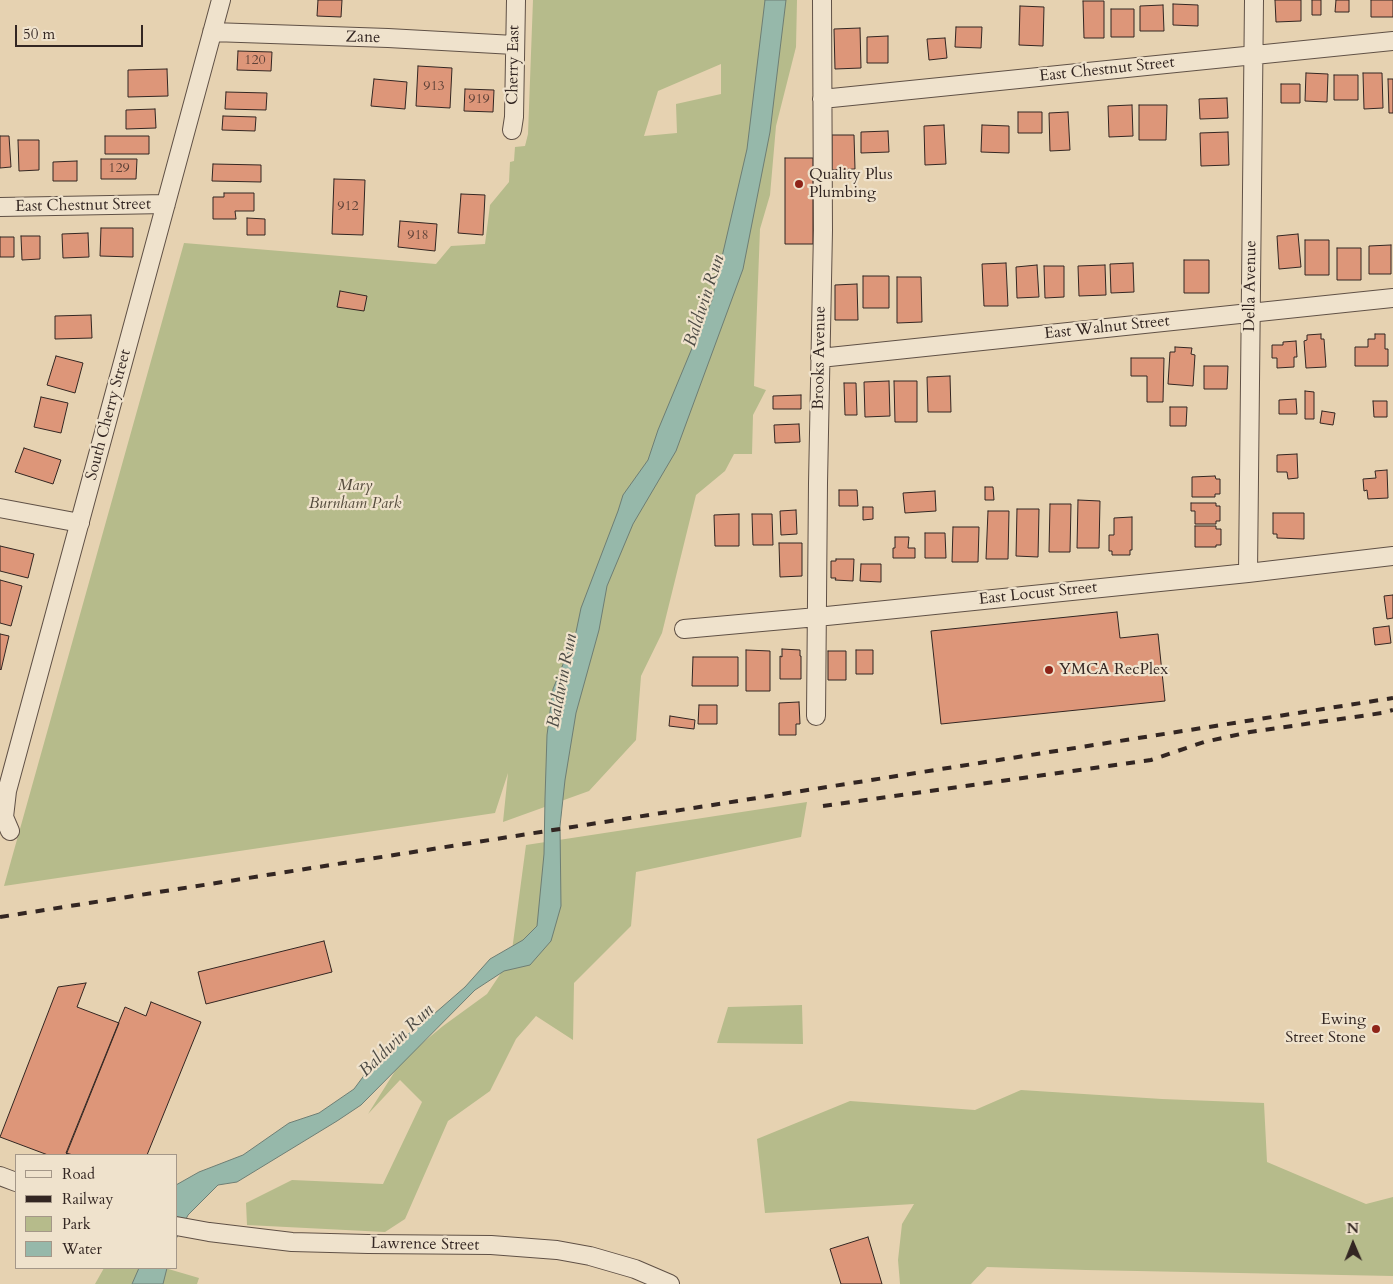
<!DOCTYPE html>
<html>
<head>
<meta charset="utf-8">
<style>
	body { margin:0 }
	#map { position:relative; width:1393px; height:1284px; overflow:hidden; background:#e6d2b1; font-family:Cardo,serif }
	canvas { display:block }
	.legend { position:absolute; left:15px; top:1154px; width:162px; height:115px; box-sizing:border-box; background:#efe2cc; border:1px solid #a49788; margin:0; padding:6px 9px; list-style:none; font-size:15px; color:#332622 }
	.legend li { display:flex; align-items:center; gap:10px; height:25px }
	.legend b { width:25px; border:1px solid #a49788 }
	.north { position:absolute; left:1328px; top:1219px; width:50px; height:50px; -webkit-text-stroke:4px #efe2cc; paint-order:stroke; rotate:359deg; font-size:14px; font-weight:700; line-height:20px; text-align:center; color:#332622 }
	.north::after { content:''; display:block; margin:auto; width:18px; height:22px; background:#332622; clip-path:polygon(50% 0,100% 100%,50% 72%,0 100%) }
	.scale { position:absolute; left:15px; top:25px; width:128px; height:22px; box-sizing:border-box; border:2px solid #332622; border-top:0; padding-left:6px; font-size:15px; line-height:18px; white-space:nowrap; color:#332622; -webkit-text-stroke:4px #efe2cc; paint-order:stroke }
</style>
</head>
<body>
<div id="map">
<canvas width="1393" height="1284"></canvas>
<ul class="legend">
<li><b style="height:6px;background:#efe2cc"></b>Road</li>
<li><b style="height:6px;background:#332622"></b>Railway</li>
<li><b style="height:14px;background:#b6bb8b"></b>Park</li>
<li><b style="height:14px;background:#96b8aa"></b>Water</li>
</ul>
<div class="north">N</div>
<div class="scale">50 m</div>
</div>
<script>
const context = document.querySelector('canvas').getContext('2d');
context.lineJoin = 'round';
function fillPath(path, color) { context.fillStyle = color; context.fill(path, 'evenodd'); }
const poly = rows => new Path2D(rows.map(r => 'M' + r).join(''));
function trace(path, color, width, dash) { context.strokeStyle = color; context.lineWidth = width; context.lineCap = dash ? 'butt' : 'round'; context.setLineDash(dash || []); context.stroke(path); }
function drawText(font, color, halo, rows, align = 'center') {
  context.font = font + ' Cardo,serif'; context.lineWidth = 4.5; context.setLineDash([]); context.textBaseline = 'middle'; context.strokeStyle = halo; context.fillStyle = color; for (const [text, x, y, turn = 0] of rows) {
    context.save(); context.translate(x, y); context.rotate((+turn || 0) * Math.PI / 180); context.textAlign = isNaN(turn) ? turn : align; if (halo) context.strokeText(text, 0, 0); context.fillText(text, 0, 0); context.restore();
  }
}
const green = poly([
	[533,0,797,0,796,47,776,126,770,195,760,229,754,386,766,390,753,415,752,454,734,454,725,471,696,495,662,633,641,676,636,740,589,791,503,822,508,773,495,813,4,886,184,243,436,264,451,246,485,244,490,205,509,182,510,162,514,161,515,147,525,146,528,134],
	[721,64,721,94,676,104,677,133,644,136,658,91],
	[807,802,801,837,636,872,631,926,574,983,573,1040,536,1016,516,1039,490,1091,448,1121,405,1219,385,1232,247,1225,246,1203,292,1180,383,1184,422,1102,400,1080,368,1114,402,1060,443,1026,487,994,511,958,526,845],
	[802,1005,803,1044,717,1043,728,1007],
	[1021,1090,1162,1099,1264,1103,1267,1162,1366,1204,1393,1197,1393,1276,1086,1270,987,1267,971,1284,900,1284,898,1260,902,1224,914,1204,765,1213,757,1139,850,1101,975,1110],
	[104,1268,165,1268,199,1278,197,1284,95,1284]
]);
const water = poly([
	[765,0,786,0,770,132,743,269,676,451,633,524,607,586,599,630,576,713,565,780,560,826,561,906,551,941,530,965,504,971,475,990,361,1105,337,1121,237,1182,218,1185,188,1215,176,1239,176,1185,199,1172,243,1155,289,1123,319,1113,354,1089,377,1058,434,1014,465,987,490,959,523,940,537,926,544,854,545,798,547,735,553,689,576,632,581,608,618,511,623,495,648,460,658,430,712,300,747,149,765,0],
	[139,1268,167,1268,163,1284,132,1284,139,1268]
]);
const building = poly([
	[318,0,342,0,341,17,317,16,318,0],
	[1275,0,1301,0,1301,21,1276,22,1275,0],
	[1312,0,1321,0,1321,15,1312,15,1312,0],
	[1336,0,1349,0,1349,12,1335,12,1336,0],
	[1371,0,1393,0,1393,17,1371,17,1371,0],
	[1083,1,1104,1,1104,38,1084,38,1083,1],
	[1173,4,1198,5,1198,26,1173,25,1173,4],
	[1163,5,1164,31,1140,31,1140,6,1163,5],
	[1020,6,1044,7,1043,46,1019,45,1020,6],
	[1111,9,1134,9,1134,37,1111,37,1111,9],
	[956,27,982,27,981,48,955,47,956,27],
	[860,28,861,68,835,69,834,29,860,28],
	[888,36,888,63,867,63,867,37,888,36],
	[945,38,947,58,929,60,927,39,945,38],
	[238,51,272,52,271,71,237,70,238,51],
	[418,66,452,68,450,108,416,106,418,66],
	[167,69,168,96,128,97,128,70,167,69],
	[1306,73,1328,74,1327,102,1305,101,1306,73],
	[1363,73,1382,73,1383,108,1364,109,1363,73],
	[1334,75,1358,75,1358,100,1334,100,1334,75],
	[374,79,407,82,405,109,371,106,374,79],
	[1388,79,1393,79,1393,113,1389,113,1388,79],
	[1281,84,1300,84,1300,103,1281,103,1281,84],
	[465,89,494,90,493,112,464,111,465,89],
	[226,92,267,93,266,110,225,109,226,92],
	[1227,98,1228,118,1200,119,1199,99,1227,98],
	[1132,105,1133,136,1109,137,1108,106,1132,105],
	[1139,105,1167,105,1166,140,1139,140,1139,105],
	[155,109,156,128,126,129,126,110,155,109],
	[1018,112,1042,112,1042,133,1018,133,1018,112],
	[1068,112,1070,150,1050,151,1049,113,1068,112],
	[223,116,256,117,255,131,222,130,223,116],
	[944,125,946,164,925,165,924,126,944,125],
	[982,125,1009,126,1009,153,981,152,982,125],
	[888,131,889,152,861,153,861,132,888,131],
	[1228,132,1229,165,1201,166,1200,133,1228,132],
	[832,135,854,135,855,169,832,170,832,135],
	[0,136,9,136,11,167,0,168,0,136],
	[105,136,149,136,149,154,105,154,105,136],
	[18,140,39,140,39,170,19,171,18,140],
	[785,158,813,158,813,244,785,244,785,158],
	[101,159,137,159,136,179,101,179,101,159],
	[77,161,77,181,53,181,53,162,77,161],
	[213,164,261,165,261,182,212,181,213,164],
	[334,179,365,180,363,235,332,234,334,179],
	[224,193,254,193,254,211,235,211,236,219,213,219,213,197,224,197,224,193],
	[461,194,485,195,483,235,458,233,461,194],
	[247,218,265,219,265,235,247,235,247,218],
	[400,221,437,224,435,251,398,247,400,221],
	[101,228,133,228,133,257,100,256,101,228],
	[88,233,89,257,63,258,62,234,88,233],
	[1298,234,1301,267,1279,269,1277,236,1298,234],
	[21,236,40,236,40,259,22,260,21,236],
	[0,237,14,237,14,257,0,257,0,237],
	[1305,240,1329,240,1329,275,1305,275,1305,240],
	[1391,245,1391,274,1369,274,1369,246,1391,245],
	[1337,248,1361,248,1361,280,1337,280,1337,248],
	[1184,260,1209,260,1209,293,1184,293,1184,260],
	[1006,263,1008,306,984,306,982,264,1006,263],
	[1133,263,1134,292,1111,293,1110,264,1133,263],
	[1037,265,1039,297,1017,298,1016,267,1037,265],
	[1105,265,1106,295,1079,296,1078,266,1105,265],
	[1044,266,1064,266,1064,297,1045,298,1044,266],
	[863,276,889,276,889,308,863,308,863,276],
	[897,277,921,277,922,322,897,323,897,277],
	[857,284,858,320,835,320,835,285,857,284],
	[340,291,367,296,364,311,337,307,340,291],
	[91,315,92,338,55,339,55,316,91,315],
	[1321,334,1321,339,1324,339,1326,367,1306,368,1304,341,1307,340,1307,335,1321,334],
	[1375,334,1385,334,1385,349,1388,349,1388,366,1355,366,1355,347,1368,347,1368,339,1375,339,1375,334],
	[1296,341,1297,357,1294,357,1294,367,1277,368,1277,358,1272,358,1272,345,1283,345,1283,342,1296,341],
	[1175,347,1192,348,1191,354,1195,355,1193,386,1168,384,1170,352,1175,352,1175,347],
	[56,356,83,363,75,393,47,385,56,356],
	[1131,358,1164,358,1163,402,1147,402,1147,376,1131,376,1131,358],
	[1204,366,1228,366,1227,389,1204,389,1204,366],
	[950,376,951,412,928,412,927,377,950,376],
	[889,381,890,416,865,417,864,382,889,381],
	[894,381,917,381,917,422,895,422,894,381],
	[844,383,856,383,857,415,845,415,844,383],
	[1305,391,1314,392,1314,419,1305,419,1305,391],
	[801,395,801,409,773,409,773,396,801,395],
	[41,397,68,403,61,433,34,427,41,397],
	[1296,399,1297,414,1279,414,1279,400,1296,399],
	[1373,401,1387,401,1387,417,1374,417,1373,401],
	[1170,407,1187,407,1186,426,1170,426,1170,407],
	[1322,411,1335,413,1333,425,1320,423,1322,411],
	[799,424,800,442,775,443,774,425,799,424],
	[24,448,61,460,53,484,15,472,24,448],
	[1297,454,1298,478,1288,479,1287,472,1277,472,1277,455,1297,454],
	[1387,470,1388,498,1368,499,1367,490,1364,491,1363,479,1376,478,1375,471,1387,470],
	[1215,476,1216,479,1220,479,1220,494,1215,494,1215,497,1192,497,1192,477,1215,476],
	[985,487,993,487,994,500,985,500,985,487],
	[839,490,857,490,858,506,839,506,839,490],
	[935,491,936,511,905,513,903,493,935,491],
	[1078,500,1100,501,1099,548,1077,548,1078,500],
	[1191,503,1216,503,1216,506,1220,506,1220,521,1216,521,1216,524,1195,524,1195,511,1191,511,1191,503],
	[1050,504,1071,504,1070,552,1049,552,1050,504],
	[863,507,873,507,873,519,863,520,863,507],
	[1017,509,1039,509,1038,557,1016,556,1017,509],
	[796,510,797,534,781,535,780,511,796,510],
	[988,511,1009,511,1008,559,986,559,988,511],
	[1273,513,1304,513,1304,539,1277,538,1277,534,1273,534,1273,513],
	[739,514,739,546,715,546,714,515,739,514],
	[752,514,772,514,773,545,753,545,752,514],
	[1132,517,1132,550,1130,550,1130,555,1112,555,1112,551,1109,551,1109,535,1114,535,1114,518,1132,517],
	[1195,526,1216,526,1216,529,1221,529,1221,545,1216,545,1216,547,1195,547,1195,526],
	[953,527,979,527,978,562,952,562,953,527],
	[925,533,945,533,946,558,925,558,925,533],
	[895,537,909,537,908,548,915,548,915,558,893,558,893,548,895,548,895,537],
	[779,543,802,543,802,576,780,577,779,543],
	[0,546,34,554,28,578,0,571,0,546],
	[836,559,854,559,853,581,835,580,836,578,831,578,831,561,836,561,836,559],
	[861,564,881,564,881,582,860,581,861,564],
	[0,580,22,586,11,626,0,623,0,580],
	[1393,595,1393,618,1387,619,1384,596,1393,595],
	[1117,612,1120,638,1158,634,1165,701,941,724,931,631,1117,612],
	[1389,626,1391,643,1375,645,1373,628,1389,626],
	[0,634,9,636,1,670,0,669,0,634],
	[782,649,800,650,800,656,801,656,801,679,780,679,780,656,782,657,782,649],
	[746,650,770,651,770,691,746,691,746,650],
	[856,650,873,650,873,674,856,674,856,650],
	[828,651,846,651,846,680,828,680,828,651],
	[693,657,738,657,738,686,692,686,693,657],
	[799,702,800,724,796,724,796,735,779,735,779,703,799,702],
	[699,705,717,705,717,724,698,724,699,705],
	[670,716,695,720,694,729,669,726,670,716],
	[324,941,332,972,206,1004,198,972,324,941],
	[86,983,77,1007,119,1023,66,1155,48,1155,0,1137,58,987,86,983],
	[151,1002,201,1022,147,1155,73,1155,66,1153,125,1007,146,1016,151,1002],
	[868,1237,882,1284,841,1284,830,1249,868,1237]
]);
const minor = poly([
	[212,32,388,38,514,45],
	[822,99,1393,41],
	[512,130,514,117,516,0],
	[0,207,166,204],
	[820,358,1393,298],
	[0,508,80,523],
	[1248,573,1254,0],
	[684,629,817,617,1248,573,1393,556],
	[816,716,818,483,823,230,822,0],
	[10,831,4,817,7,791,221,0],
	[0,1176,16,1182],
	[176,1226,209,1232,292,1242,368,1244,491,1245,557,1250,590,1256,635,1269,670,1284]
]);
const rail = poly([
	[823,806,1151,760,1204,742,1250,732,1382,713,1393,710],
	[0,917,1393,698]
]);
const markers = [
	[799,184,5,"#8f2418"],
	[1049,670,5,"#8f2418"],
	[1376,1029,5,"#8f2418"]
];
const numberNames = [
	["120",255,61],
	["913",434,87],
	["919",479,100],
	["129",119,169],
	["912",348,207],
	["918",418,236]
];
const streetNames = [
	["Zane",363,38,1],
	["Cherry East",514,65,-89],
	["East Chestnut Street",1107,70,-6],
	["East Chestnut Street",83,206,-1],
	["Della Avenue",1251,286,-89],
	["East Walnut Street",1107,328,-6],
	["Brooks Avenue",820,358,-89],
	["South Cherry Street",109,415,-75],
	["East Locust Street",1038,594,-6],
	["Lawrence Street",425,1245,1]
];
const poiNames = [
	["Quality Plus",809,175],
	["Plumbing",809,193],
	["YMCA RecPlex",1059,670],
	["Ewing",1366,1020,"right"],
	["Street Stone",1366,1038,"right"]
];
const parkNames = [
	["Mary",355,486],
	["Burnham Park",355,504]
];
const waterNames = [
	["Baldwin Run",705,301,-72],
	["Baldwin Run",563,681,-79],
	["Baldwin Run",397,1041,-44]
];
fillPath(green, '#b6bb8b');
fillPath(water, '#96b8aa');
trace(water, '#6e7e74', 1);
fillPath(building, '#dd9679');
trace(building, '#332622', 1);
trace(minor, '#605146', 20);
trace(minor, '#efe2cc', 18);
trace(rail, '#332622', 4, [9, 9]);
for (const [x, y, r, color] of markers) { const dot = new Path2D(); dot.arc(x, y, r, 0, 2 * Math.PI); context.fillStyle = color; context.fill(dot); trace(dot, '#efe2cc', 2); }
drawText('14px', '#5e4238', null, numberNames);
drawText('16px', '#332622', '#efe2cc', streetNames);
drawText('16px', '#332622', '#efe2cc', poiNames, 'left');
drawText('italic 16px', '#544b3c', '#efe2cc', parkNames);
drawText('italic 18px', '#4c4a44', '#efe2cc', waterNames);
</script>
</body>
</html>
